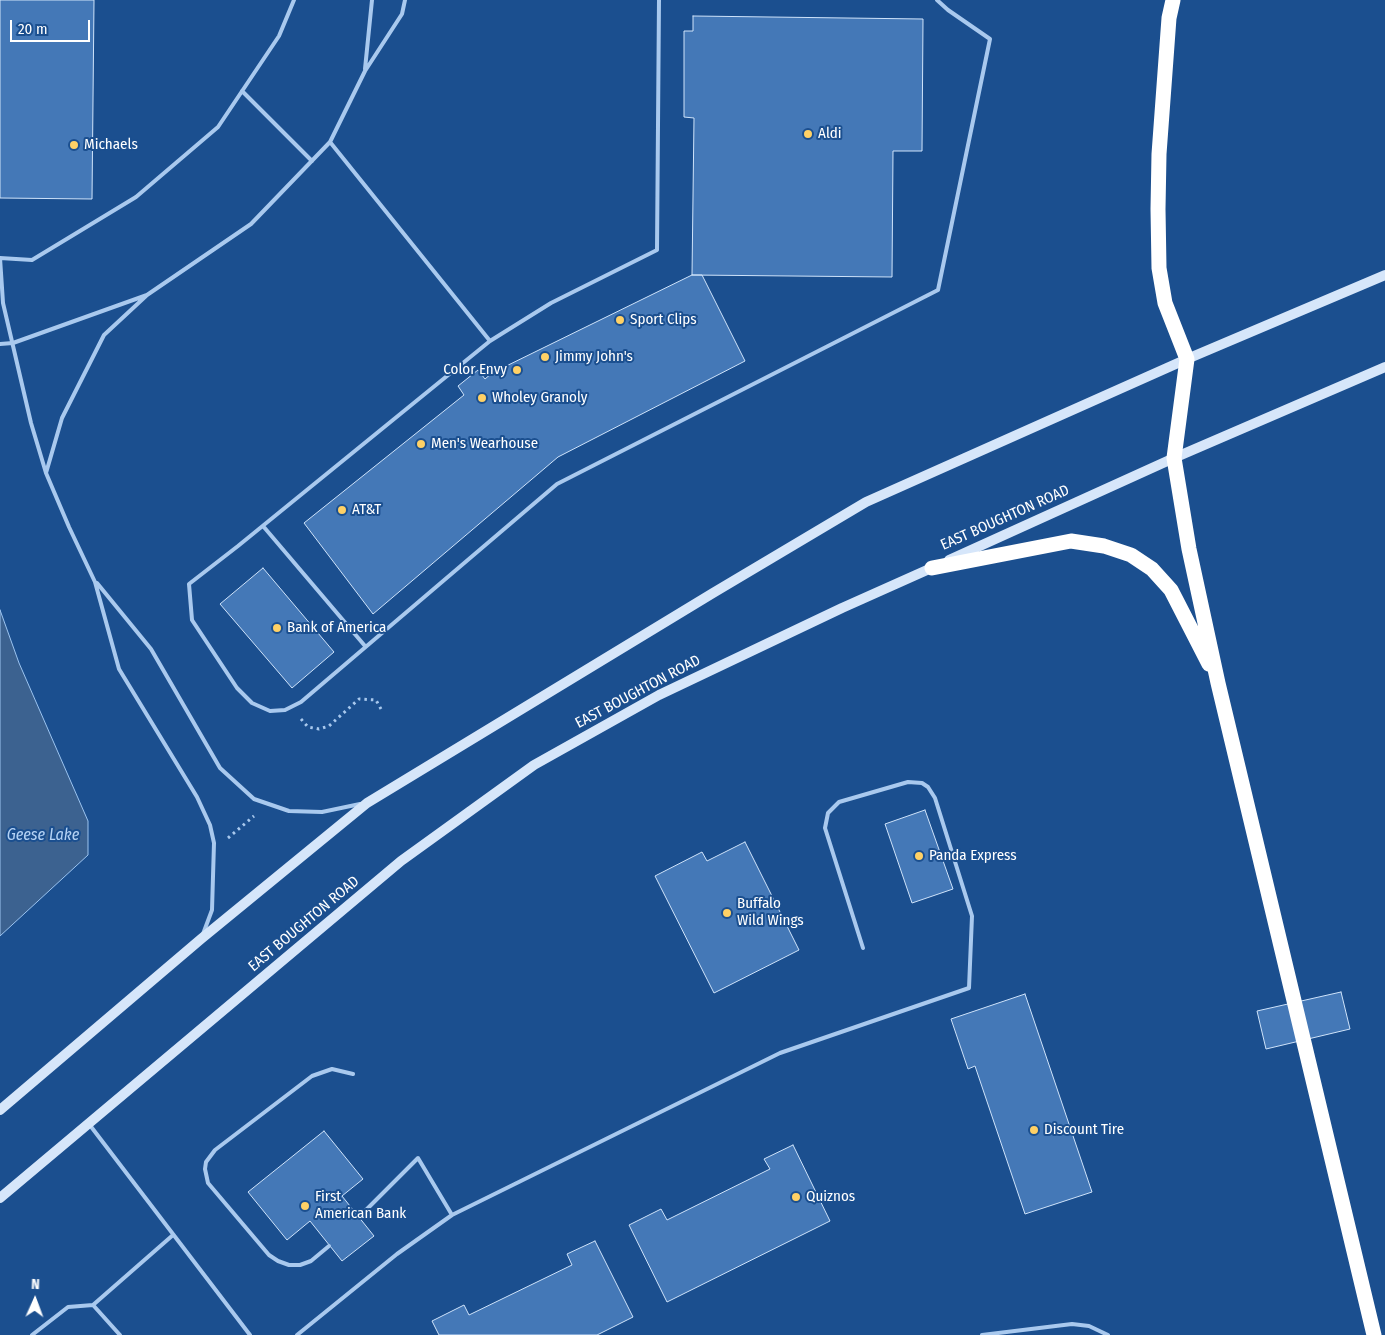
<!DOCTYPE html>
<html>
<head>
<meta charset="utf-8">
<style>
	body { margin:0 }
	#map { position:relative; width:1385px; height:1335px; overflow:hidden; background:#1b4f8f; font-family:"Fira Sans Condensed",sans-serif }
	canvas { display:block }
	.north { position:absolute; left:10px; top:1275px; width:50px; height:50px; -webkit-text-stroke:4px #1b4f8f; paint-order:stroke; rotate:2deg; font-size:14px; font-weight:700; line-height:20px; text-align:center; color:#fff }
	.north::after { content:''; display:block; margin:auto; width:18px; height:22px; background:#fff; clip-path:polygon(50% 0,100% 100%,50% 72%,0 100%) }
	.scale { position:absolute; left:10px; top:20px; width:80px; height:22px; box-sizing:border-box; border:2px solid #fff; border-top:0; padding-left:6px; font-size:15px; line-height:18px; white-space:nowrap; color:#fff; -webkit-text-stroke:4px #1b4f8f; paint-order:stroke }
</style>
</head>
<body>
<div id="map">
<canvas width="1385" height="1335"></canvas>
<div class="north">N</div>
<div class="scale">20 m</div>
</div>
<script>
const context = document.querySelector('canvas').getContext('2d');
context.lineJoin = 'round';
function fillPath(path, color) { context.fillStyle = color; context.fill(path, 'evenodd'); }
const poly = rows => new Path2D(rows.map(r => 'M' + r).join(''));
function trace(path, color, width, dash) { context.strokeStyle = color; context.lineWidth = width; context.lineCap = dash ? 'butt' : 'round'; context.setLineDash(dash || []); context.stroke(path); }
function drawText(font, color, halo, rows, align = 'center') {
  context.font = font + ' "Fira Sans Condensed",sans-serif'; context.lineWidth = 4; context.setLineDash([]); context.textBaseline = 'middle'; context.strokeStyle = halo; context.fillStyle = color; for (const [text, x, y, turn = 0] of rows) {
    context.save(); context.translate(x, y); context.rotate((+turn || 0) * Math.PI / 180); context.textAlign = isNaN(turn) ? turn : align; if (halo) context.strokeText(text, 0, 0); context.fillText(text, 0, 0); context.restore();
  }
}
const water = poly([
	[0,610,19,663,88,821,88,855,0,936,0,610]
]);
const building = poly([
	[0,0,94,0,92,199,0,198,0,0],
	[693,16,923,19,922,151,893,151,892,277,692,275,694,118,684,117,684,31,693,31,693,16],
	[692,275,702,275,745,361,558,457,373,614,304,523,464,395,458,386,478,370,485,379,492,373,692,275],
	[263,568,334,652,292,688,220,604,263,568],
	[925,810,953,889,912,903,885,824,925,810],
	[745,842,799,950,714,993,655,876,702,852,707,861,745,842],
	[1341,992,1350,1029,1266,1049,1257,1011,1341,992],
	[1025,994,1092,1192,1025,1214,975,1066,968,1069,951,1019,1025,994],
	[324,1131,363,1179,342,1196,374,1236,342,1261,310,1221,287,1240,248,1192,324,1131],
	[793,1145,830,1221,667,1302,629,1225,661,1209,667,1220,770,1169,764,1159,793,1145],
	[595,1241,633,1317,597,1335,439,1335,432,1321,464,1305,469,1315,572,1265,567,1254,595,1241]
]);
const path = poly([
	[301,719,308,727,319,729,329,726,359,699,376,700,381,709],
	[228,838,254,816]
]);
const service = poly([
	[365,69,372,0],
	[242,91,312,161],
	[330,142,490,341,238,546,189,584,192,620,237,688,252,703,270,711,285,710,301,702,557,484,938,290,990,39,948,10,937,0],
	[0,258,3,303,31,423,46,473,69,527,95,582,119,669,197,797,210,825,214,843,212,910,203,934],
	[0,258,32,260,136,197,218,127,279,36,294,0],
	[490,341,551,303,657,250,659,0],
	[0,344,13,343,147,295,251,224,330,142,365,71,402,14,405,0],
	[46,473,62,418,104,335,146,296],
	[263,526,365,646],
	[97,583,151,649,220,768,254,799,289,811,322,812,360,804],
	[89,1124,250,1335],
	[359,1217,418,1158,452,1215],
	[329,1246,311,1261,300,1265,289,1265,278,1261,269,1255,208,1183,205,1169,206,1162,215,1150,312,1076,332,1069,353,1074],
	[32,1335,68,1307,93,1305],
	[120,1335,93,1305,173,1235],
	[297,1335,397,1254,452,1215,780,1053,969,988,972,916,935,798,928,787,922,783,908,782,839,802,828,813,825,828,863,948],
	[982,1335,1072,1324,1089,1326,1108,1335]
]);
const secondary = poly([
	[949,560,1174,458,1385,367],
	[0,1110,201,939,367,803,713,593,866,502,1187,359,1385,275],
	[0,1198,401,861,534,765,659,695,842,608,936,566]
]);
const motorway = poly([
	[1173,0,1169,18,1159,154,1158,209,1159,268,1165,303,1187,359,1174,458,1189,549,1218,683,1374,1335],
	[932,568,1071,541,1104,546,1131,555,1152,569,1171,590,1209,664]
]);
const markers = [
	[808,134,5,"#ffd166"],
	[74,145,5,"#ffd166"],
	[620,320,5,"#ffd166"],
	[545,357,5,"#ffd166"],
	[517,370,5,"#ffd166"],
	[482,398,5,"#ffd166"],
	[421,444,5,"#ffd166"],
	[342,510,5,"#ffd166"],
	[277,628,5,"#ffd166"],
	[919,856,5,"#ffd166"],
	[727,913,5,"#ffd166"],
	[1034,1130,5,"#ffd166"],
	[796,1197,5,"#ffd166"],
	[305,1206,5,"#ffd166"]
];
const poiNames = [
	["Aldi",818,134],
	["Michaels",84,145],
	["Sport Clips",630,320],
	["Jimmy John's",555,357],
	["Color Envy",507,370,"right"],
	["Wholey Granoly",492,398],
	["Men's Wearhouse",431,444],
	["AT&T",352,510],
	["Bank of America",287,628],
	["Panda Express",929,856],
	["Buffalo",737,904],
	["Wild Wings",737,921],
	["Discount Tire",1044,1130],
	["First",315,1197],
	["American Bank",315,1214],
	["Quiznos",806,1197]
];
const streetNames = [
	["EAST BOUGHTON ROAD",1005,518,-24],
	["EAST BOUGHTON ROAD",638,692,-28],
	["EAST BOUGHTON ROAD",304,924,-40]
];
const waterNames = [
	["Geese Lake",43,836]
];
fillPath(water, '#3c6290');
trace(water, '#9cc4f0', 1);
fillPath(building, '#4478b7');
trace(building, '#cfe3fa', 1);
trace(path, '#a9c9ee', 3, [2.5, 4]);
trace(service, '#a9c9ee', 4);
trace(secondary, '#d6e6fa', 10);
trace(motorway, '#fff', 15);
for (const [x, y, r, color] of markers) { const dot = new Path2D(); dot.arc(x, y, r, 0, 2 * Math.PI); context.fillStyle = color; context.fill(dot); trace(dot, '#1b4f8f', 2); }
drawText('15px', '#fff', '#1b4f8f', poiNames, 'left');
drawText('15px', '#fff', '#1b4f8f', streetNames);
drawText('italic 16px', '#b5d3f5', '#1b4f8f', waterNames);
</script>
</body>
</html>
